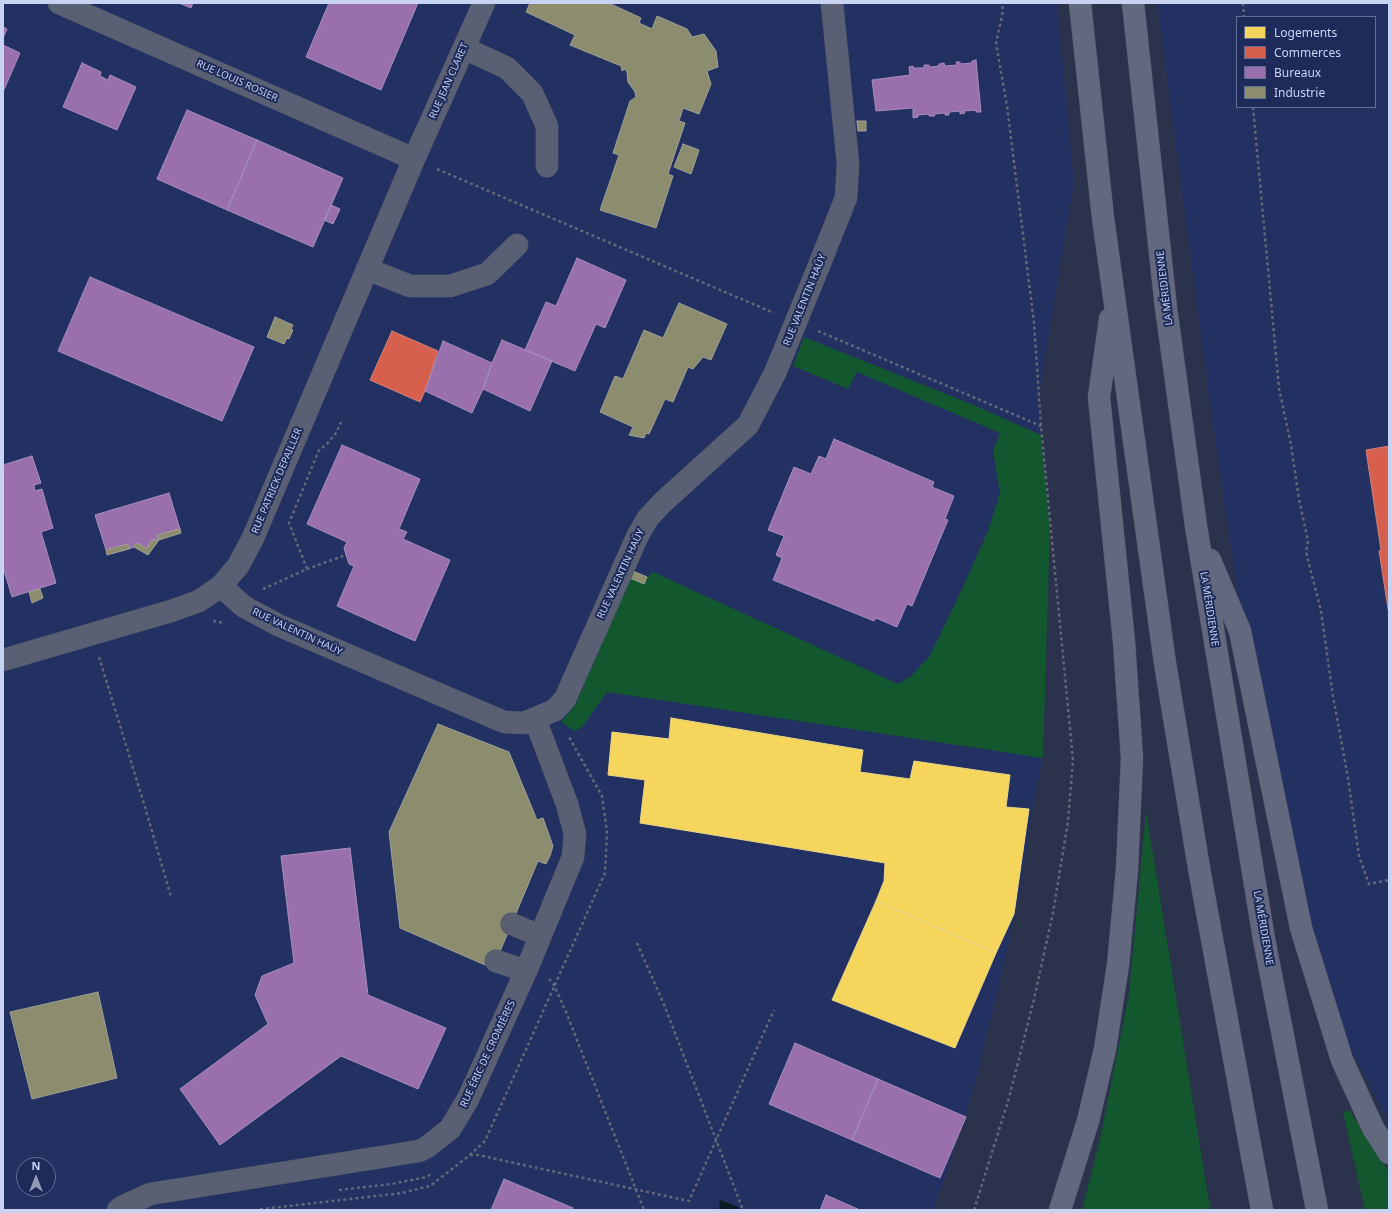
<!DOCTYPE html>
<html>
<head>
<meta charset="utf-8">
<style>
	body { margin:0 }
	#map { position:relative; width:1392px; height:1213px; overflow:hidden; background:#2b324c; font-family:"Noto Sans",sans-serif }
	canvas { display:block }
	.frame { position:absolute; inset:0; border:4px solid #c8d3f1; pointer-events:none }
	.legend { position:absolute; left:1236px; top:16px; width:140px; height:92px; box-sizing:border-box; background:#1d2a5a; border:1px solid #616e96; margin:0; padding:5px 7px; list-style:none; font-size:12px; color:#c8d3f1 }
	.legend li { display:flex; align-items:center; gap:8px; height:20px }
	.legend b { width:20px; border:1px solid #616e96 }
	.north { position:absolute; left:16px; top:1157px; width:40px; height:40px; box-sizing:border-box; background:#1d2a5a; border:1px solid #616e96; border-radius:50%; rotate:0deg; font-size:11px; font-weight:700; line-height:16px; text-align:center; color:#c8d3f1 }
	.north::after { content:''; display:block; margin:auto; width:14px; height:18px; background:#919bb7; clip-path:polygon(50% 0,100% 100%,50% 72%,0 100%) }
</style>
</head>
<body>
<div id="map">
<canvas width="1392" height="1213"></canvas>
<div class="frame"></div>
<ul class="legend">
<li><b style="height:11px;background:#f6d55c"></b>Logements</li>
<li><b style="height:11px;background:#d6604d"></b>Commerces</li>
<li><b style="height:11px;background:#9970ab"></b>Bureaux</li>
<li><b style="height:11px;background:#8c8c6e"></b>Industrie</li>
</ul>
<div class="north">N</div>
</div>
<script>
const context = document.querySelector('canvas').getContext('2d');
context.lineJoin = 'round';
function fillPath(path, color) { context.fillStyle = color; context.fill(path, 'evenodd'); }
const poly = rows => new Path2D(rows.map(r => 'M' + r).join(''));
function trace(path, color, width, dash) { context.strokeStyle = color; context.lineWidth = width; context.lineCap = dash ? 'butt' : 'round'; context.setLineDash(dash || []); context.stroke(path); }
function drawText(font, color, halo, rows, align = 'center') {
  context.font = font + ' "Noto Sans",sans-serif'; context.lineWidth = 4; context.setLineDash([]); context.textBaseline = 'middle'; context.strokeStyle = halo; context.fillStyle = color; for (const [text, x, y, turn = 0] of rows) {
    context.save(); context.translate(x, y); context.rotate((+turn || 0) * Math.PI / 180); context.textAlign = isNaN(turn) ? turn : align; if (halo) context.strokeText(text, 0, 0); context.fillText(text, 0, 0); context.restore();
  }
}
const built = poly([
	[3,3,1057,3,1074,182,1038,401,1050,530,1043,758,1030,821,1027,847,1018,902,1002,971,972,1096,934,1210,3,1210],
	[24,1165,48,1165,48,1189,24,1189],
	[1157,3,1389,3,1389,1121,1330,1011,1246,649,1213,424],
	[1237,17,1375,17,1375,107,1237,107]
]);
const green = poly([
	[804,337,976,406,1041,435,1050,530,1043,758,607,692,583,726,575,731,561,722,576,704,633,571,647,577,653,572,898,684,911,676,929,657,957,600,988,531,1000,493,993,451,1000,433,857,372,848,389,793,366],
	[1146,811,1208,1196,1211,1210,1082,1210,1101,1135,1129,994],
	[1350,1111,1389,1172,1389,1210,1365,1210,1343,1112]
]);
const water = poly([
	[720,1200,738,1207,739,1210,719,1210]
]);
const homes = poly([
	[671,718,863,750,860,772,910,779,914,761,1010,775,1006,807,1029,809,1014,914,996,953,876,901,884,881,885,863,640,823,645,780,608,775,612,732,669,739,671,718],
	[876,901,996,953,955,1048,832,1000,876,901]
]);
const shops = poly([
	[392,331,438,351,425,391,420,402,370,380,392,331],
	[1389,446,1389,615,1379,551,1381,550,1366,450,1389,446]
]);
const offices = poly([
	[179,3,193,3,191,8,179,3],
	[329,3,418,3,381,90,306,57,329,3],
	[3,27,7,29,3,38,3,27],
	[3,45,20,53,3,92,3,45],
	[976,60,981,112,976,112,976,110,964,111,965,113,960,114,960,111,949,112,949,115,945,115,945,113,934,114,935,116,929,116,929,114,918,115,918,117,913,118,913,108,876,111,872,80,910,75,909,67,913,66,913,68,924,68,924,65,929,65,929,67,931,67,939,66,939,64,944,63,945,66,957,65,956,62,960,62,960,64,972,63,972,61,976,60],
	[82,63,101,72,100,76,108,80,110,75,136,87,117,130,63,107,82,63],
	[187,110,257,140,227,210,157,179,187,110],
	[257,140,343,178,313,247,227,210,257,140],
	[331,205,340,209,333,224,324,220,331,205],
	[577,258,626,280,605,328,596,324,575,371,525,350,546,302,556,306,577,258],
	[90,277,254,347,222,421,58,351,90,277],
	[502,340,552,361,530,411,483,389,492,363,502,340],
	[443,341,492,363,483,389,472,413,425,391,443,341],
	[834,439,934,482,932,487,954,496,945,519,948,520,912,606,907,604,897,627,876,618,874,621,773,580,782,558,776,555,784,536,768,530,794,467,811,474,819,456,826,459,834,439],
	[342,445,420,479,399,529,407,532,403,539,450,560,415,641,337,606,354,566,349,564,346,555,344,548,347,542,307,524,342,445],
	[32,456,41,483,34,485,35,491,42,489,53,528,41,532,56,583,12,597,3,567,3,465,32,456],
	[169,493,180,529,158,535,159,540,151,541,147,549,138,543,134,545,134,547,129,549,128,544,106,550,95,515,169,493],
	[350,848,368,995,446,1028,432,1059,418,1089,341,1056,220,1145,180,1089,268,1024,255,995,262,976,294,963,281,856,350,848],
	[795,1043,878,1079,852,1140,769,1104,795,1043],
	[878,1079,966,1117,940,1178,852,1140,878,1079],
	[504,1179,573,1208,572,1210,491,1210,504,1179],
	[826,1195,860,1210,820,1210,826,1195]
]);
const industry = poly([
	[530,3,609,3,641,18,639,23,652,29,657,16,687,29,692,37,704,34,716,51,718,67,707,71,711,84,699,114,683,108,679,121,685,123,668,174,673,176,656,228,600,210,619,155,613,153,630,101,636,97,635,92,628,82,627,72,625,69,622,71,621,66,570,45,575,35,526,12,530,3],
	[857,121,866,121,866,131,858,131,857,121],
	[683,144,699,150,691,174,674,167,683,144],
	[679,303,727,324,711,360,703,357,693,369,688,367,673,402,665,399,649,434,646,433,644,438,629,435,633,427,600,412,615,376,623,379,644,330,663,338,679,303],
	[275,317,293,325,291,329,293,330,289,339,287,338,284,344,267,337,275,317],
	[180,529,181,533,159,540,158,535,180,529],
	[154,540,159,540,148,555,134,547,134,545,138,543,147,549,151,541,154,540],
	[128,544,129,549,107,555,106,550,128,544],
	[633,571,647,577,644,584,630,578,633,571],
	[40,589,43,598,32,603,29,592,40,589],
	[438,724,509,752,537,820,543,818,553,846,550,856,546,864,538,861,496,961,492,968,400,928,389,832,438,724],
	[98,992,117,1078,32,1099,10,1012,98,992]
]);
const path = poly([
	[1243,3,1244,17],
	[1253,107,1279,388,1291,445,1299,499,1308,541,1306,552,1321,611,1333,696,1348,778,1359,856,1369,884,1389,880],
	[437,169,774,313],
	[818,331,1041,426],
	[307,569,289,523,319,450,326,445,336,433,341,422],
	[263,589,307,569,346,555],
	[213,621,224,623],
	[99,657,145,807,171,897],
	[637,943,665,1007,743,1210],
	[549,979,554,985,566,1012,644,1210],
	[470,1155,478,1155,689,1201,774,1010],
	[339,1190,391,1184,427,1177,432,1173],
	[254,1210,402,1193,430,1186,470,1155,485,1141,605,873,607,832,602,796,569,737],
	[974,1210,1009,1098,1034,999,1053,913,1068,821,1073,760,1041,426,1034,323,1007,106,996,43,1003,11,1002,3]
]);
const minor = poly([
	[59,3,414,159],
	[464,48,507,68,532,93,547,126,547,166],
	[367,269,410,286,450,286,487,274,517,245],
	[221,586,243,606,278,625,504,722,524,723,555,710,565,699,638,535,648,518,663,502,748,425,775,373,816,273,846,198,848,164,832,3],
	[3,660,171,611,199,601,221,586,238,566,253,538,414,159,484,3],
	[512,924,540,936],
	[496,961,526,971],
	[118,1210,122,1207,150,1194,419,1151,427,1147,450,1129,468,1099,526,971,573,857,575,834,567,804,535,719]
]);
const highway = poly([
	[1080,3,1103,218,1165,663,1200,874,1262,1210],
	[1133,3,1166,308,1196,526,1264,939,1317,1210],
	[1210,560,1240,631,1301,928,1342,1060,1373,1128,1389,1153],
	[1060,1210,1088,1121,1105,1049,1118,965,1127,869,1132,758,1124,642,1099,397,1110,319]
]);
const streetNames = [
	["RUE LOUIS ROSIER",237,81,24],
	["RUE JEAN CLARET",449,81,-66],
	["LA MÉRIDIENNE",1165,288,-97],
	["RUE VALENTIN HAÜY",805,300,-68],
	["RUE PATRICK DEPAILLER",277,481,-67],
	["RUE VALENTIN HAÜY",621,574,-65],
	["LA MÉRIDIENNE",1209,609,81],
	["RUE VALENTIN HAÜY",297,632,25],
	["LA MÉRIDIENNE",1263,928,80],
	["RUE ÉRIC DE CROMIÈRES",488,1054,-65]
];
fillPath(built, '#223062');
fillPath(green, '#13572e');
fillPath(water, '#071c22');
fillPath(homes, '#f6d55c');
trace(homes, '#e8d489', 1);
fillPath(shops, '#d6604d');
trace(shops, '#d2827e', 1);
fillPath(offices, '#9970ab');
trace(offices, '#a78ec0', 1);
fillPath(industry, '#8c8c6e');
trace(industry, '#9ea195', 1);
trace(minor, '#4a5066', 23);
trace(highway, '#4a5066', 23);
trace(path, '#62687a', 2.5, [3, 3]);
trace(minor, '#5a6074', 22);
trace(highway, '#62697f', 22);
drawText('10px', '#c8d3f1', '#1d2a5a', streetNames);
</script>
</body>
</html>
